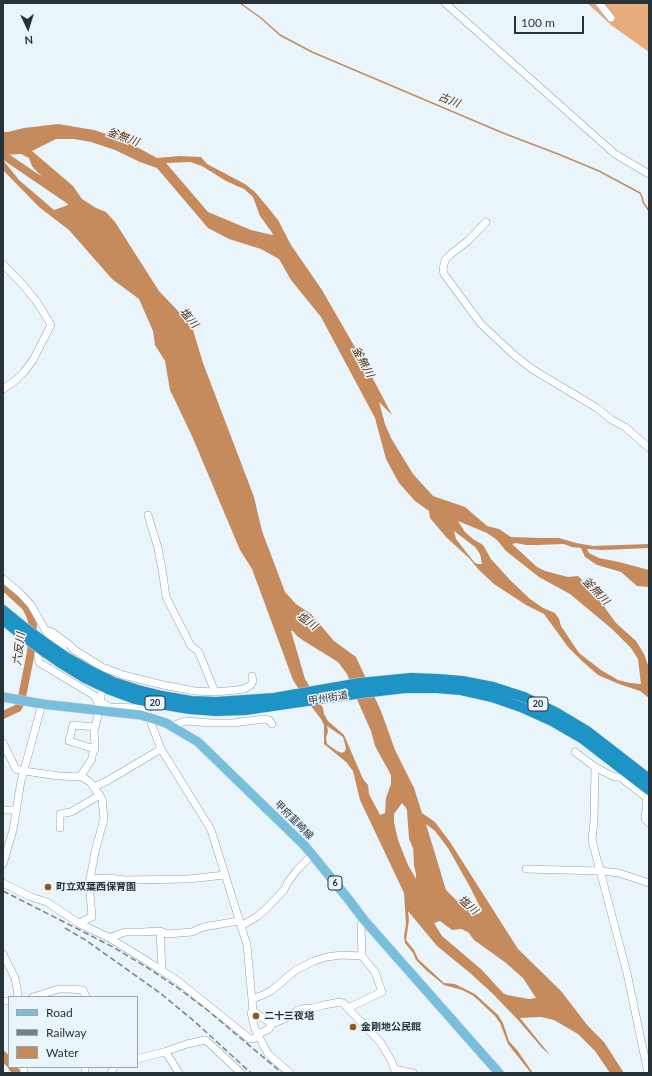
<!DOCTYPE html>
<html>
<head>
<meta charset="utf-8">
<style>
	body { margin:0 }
	#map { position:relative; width:652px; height:1076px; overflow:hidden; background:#e9f4fb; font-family:Lato,sans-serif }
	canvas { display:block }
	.frame { position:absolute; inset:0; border:4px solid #283339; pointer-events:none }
	.legend { position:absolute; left:8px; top:996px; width:130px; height:72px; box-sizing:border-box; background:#e9f4fb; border:1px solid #9ca7ad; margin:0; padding:5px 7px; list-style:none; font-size:12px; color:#283339 }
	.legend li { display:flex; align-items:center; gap:8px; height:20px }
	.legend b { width:20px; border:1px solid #9ca7ad }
	.north { position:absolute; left:8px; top:8px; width:40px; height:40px; -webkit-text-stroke:3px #e9f4fb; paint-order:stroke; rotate:176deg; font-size:11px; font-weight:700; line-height:16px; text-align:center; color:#283339 }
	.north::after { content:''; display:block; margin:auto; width:14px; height:18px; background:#283339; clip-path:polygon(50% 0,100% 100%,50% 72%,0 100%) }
	.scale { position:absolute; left:514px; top:16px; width:70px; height:18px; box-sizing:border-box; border:2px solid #283339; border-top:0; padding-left:5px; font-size:12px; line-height:14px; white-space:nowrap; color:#283339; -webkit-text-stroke:3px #e9f4fb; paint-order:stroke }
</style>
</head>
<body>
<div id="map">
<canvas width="652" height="1076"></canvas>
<div class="frame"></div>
<ul class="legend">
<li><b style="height:5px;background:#78bedd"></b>Road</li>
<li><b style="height:5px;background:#768187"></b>Railway</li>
<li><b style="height:11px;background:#c68b5c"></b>Water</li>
</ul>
<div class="north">N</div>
<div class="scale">100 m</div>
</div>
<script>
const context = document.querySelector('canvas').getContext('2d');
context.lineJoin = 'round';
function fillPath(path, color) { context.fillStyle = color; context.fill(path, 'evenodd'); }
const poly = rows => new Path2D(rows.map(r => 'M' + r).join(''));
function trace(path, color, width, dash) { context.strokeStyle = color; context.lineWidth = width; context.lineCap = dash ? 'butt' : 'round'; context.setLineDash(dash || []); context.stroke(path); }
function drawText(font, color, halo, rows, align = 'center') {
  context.font = font + ' Lato,"Noto Sans JP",sans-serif'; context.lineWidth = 3; context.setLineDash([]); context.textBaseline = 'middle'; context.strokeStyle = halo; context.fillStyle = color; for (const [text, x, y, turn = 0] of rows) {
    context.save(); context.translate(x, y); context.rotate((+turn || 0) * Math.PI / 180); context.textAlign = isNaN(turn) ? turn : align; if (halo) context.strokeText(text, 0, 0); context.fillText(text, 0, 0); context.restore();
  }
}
const forest = poly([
	[587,3,649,3,649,52,611,25]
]);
const water = poly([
	[58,124,94,130,122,139,157,158,179,156,201,157,207,164,245,184,255,192,266,205,278,220,291,245,322,290,371,375,392,415,379,402,385,424,391,438,413,474,433,496,465,507,487,526,499,529,511,537,541,538,559,538,576,543,593,546,649,544,649,548,602,550,587,549,589,553,599,558,619,562,649,570,649,587,637,586,621,572,597,565,585,557,581,548,572,547,564,544,537,545,526,545,516,543,512,544,537,567,545,571,568,577,578,576,604,601,605,608,616,623,636,641,644,654,649,668,649,698,640,691,619,684,598,675,582,661,568,647,544,614,526,605,494,584,479,570,469,558,446,537,430,518,429,511,415,501,399,483,386,459,375,418,321,317,291,280,279,259,261,249,229,239,208,228,157,168,140,162,115,150,91,142,74,139,56,139,32,151,73,186,82,199,96,208,106,212,115,222,159,291,179,312,193,330,203,363,254,497,262,531,285,592,296,604,311,614,334,641,356,657,381,711,395,750,414,788,422,813,435,822,450,842,518,949,561,991,588,1026,604,1042,624,1073,610,1073,595,1051,578,1034,554,1020,541,1017,520,1018,550,1055,543,1049,518,1020,492,993,470,973,437,946,408,911,409,920,406,940,414,950,418,959,444,983,455,984,475,994,498,1015,503,1023,509,1041,517,1050,533,1073,531,1073,508,1044,500,1023,495,1016,478,1000,472,995,462,990,444,985,427,971,416,960,413,953,405,943,404,936,406,924,404,893,360,800,353,771,346,762,324,744,324,725,321,719,304,697,293,680,252,569,240,550,192,436,170,390,165,361,155,345,153,331,139,299,112,279,69,230,39,207,3,170,3,160,19,180,54,210,68,205,62,193,41,176,32,166,29,158,21,154,3,155,3,132,8,132,24,128],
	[190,162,202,166,226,181,244,189,253,197,260,216,273,234,272,235,251,230,208,212,166,163],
	[458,521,487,533,497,540,506,551,539,577,570,594,612,629,631,648,638,659,641,684,630,683,618,680,601,670,579,653,561,626,559,619,555,613,543,608,530,599,510,580,491,559,483,545,473,539,465,532],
	[454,531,475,547,480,554,482,564,477,564,474,562,456,539],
	[291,631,293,631,297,636,304,641,338,662,347,674,359,704,371,731,375,746,391,775,391,784,386,798,385,813,380,815,369,794,368,785,363,779,344,735,328,721,324,714,323,708,305,679],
	[327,726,343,737,346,748,345,751,342,753,337,751,327,744,326,738,328,731],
	[402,803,406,808,415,828,416,836,413,845,414,866,416,874,416,879,408,865,398,840,394,822,394,814],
	[426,824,435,831,448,848,470,887,482,911,478,914,462,906,446,890],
	[440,921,452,930,461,929,468,932,474,940,506,963,523,978,536,998,529,999,507,995,503,993,482,970,442,936,434,923]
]);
const stream = poly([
	[240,3,261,18,280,35,312,52,503,133,558,154,599,171,640,193,642,197,643,202,649,211]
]);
const river = poly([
	[3,155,72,202],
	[3,586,26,607,30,615,33,625,31,652,21,702,18,708,3,715],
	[411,811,413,838,418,850],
	[3,1055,9,1063],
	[12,1067,17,1073]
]);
const minor = poly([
	[445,3,615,154,649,174],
	[599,3,611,18],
	[486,222,469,240,451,254,445,260,443,269,444,274,481,324,513,354,532,369,597,408,612,420,625,427,649,448],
	[3,264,23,285,37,302,51,325,33,360,24,372,16,380,3,389],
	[148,515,158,548,163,575,166,597,191,646,198,651,200,655,215,692],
	[3,579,20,593,31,605,47,633,66,652,66,657],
	[46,630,52,632,71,646,73,649,102,667,123,675,163,685,195,691,215,692,237,690,244,689,251,685,253,681,252,676],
	[38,654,38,660,40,663,95,696,98,704,99,711,94,732,95,744,94,750,92,756,92,759,80,777],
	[105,683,100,697,102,703,110,707,139,708,146,710,161,749,207,823,211,830,247,945,253,1011,251,1013,255,1029,268,1054,290,1073],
	[172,726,185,721,211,723,233,723,264,719,269,720,272,724],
	[3,743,16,769,24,771,59,776,82,777,90,782,102,799,104,819,102,826,95,852,90,879,89,882,92,917,79,923],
	[95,749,69,741,73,725,95,727],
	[575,752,595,767,610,775,616,777,620,777,647,798,645,819,649,823],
	[595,767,594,821,592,840,627,973,648,1073],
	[94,787,107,781,161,749],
	[3,810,16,810],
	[60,828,60,814,71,812,100,795],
	[3,864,13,830,21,781,42,704],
	[526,869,601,871,619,873,649,883],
	[90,879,108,878,126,880,188,879,225,875],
	[3,883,31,897,47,902,80,924,108,937,147,961,178,981,250,1039,253,1039,258,1036,260,1033,269,1029,272,1024],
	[241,926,258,916,266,909,284,890,288,882,297,870,312,855],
	[160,931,162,970],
	[109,938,125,932,142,932,160,931,167,934,192,932,203,927,239,921],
	[3,954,15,978,17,988,18,997],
	[33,997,59,989,69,989,83,990,86,997],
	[252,999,263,995,272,990,296,970,314,961,327,957,341,955,362,956],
	[3,1001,9,1001],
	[348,1008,382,992,375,972,362,956,361,925,364,920],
	[253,1011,272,1024,286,1018,297,1011,301,1009,313,1008,324,1005,340,1002,343,1003,381,1043,392,1062,394,1069,413,1073],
	[164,1052,187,1044,205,1040,209,1043,241,1073],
	[137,1059,164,1052,167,1054,179,1073],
	[24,1067,24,1073],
	[85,1067,85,1073],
	[111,1073,114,1067]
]);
const major = poly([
	[3,697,42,704,141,715,166,723,198,742,305,846,349,900,364,920,499,1073]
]);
const highway = poly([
	[3,610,25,628],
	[3,620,22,635],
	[47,644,66,657,91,671,113,682,138,690,162,696,191,701,216,702,274,698,360,683,411,678,437,679,462,681,493,687,524,697,557,713,587,731,649,779],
	[46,653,59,662,85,678,108,689,135,699,160,704,190,709,216,711,245,710,362,693,405,688,437,688,461,690,492,697,521,707,552,721,583,739,649,790]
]);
const rail = poly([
	[3,891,66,923,113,947,148,968,178,988,206,1009,282,1073],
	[65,928,87,941,160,993,194,1021,251,1073]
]);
const highwayBridge = poly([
	[25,628,47,644],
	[22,635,46,653]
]);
const markers = [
	[48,887,4,"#95561c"],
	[256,1016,4,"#95561c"],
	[353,1027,4,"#95561c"]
];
const shields = [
	[155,703,20],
	[538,704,20],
	[335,883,14]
];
const shieldNames = [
	["20",155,703],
	["20",538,704],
	["6",335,883]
];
const streetNames = [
	["甲州街道",328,698,-9],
	["甲府韮崎線",294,820,45]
];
const poiNames = [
	["町立双葉西保育園",56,887],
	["二十三夜塔",264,1016],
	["金剛地公民館",361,1027]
];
const waterNames = [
	["古川",449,100,22],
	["釜無川",123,137,20],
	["塩川",189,318,50],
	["釜無川",363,362,62],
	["釜無川",596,591,46],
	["塩川",307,621,35],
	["六反川",19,649,-83],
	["塩川",468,905,42]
];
fillPath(forest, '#e8ab7b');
fillPath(water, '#c68b5c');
trace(stream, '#c68b5c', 1.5);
trace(river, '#c68b5c', 8);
trace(minor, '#8aa4b4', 8);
trace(major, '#d0d2d3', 10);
trace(highway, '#d0d2d3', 11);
trace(minor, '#fff', 7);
trace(major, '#78bedd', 9);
trace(highway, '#1e93c6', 10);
trace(rail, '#768187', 1.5, [6, 3]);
trace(highwayBridge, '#d0d2d3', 11, []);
trace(highwayBridge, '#1e93c6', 10);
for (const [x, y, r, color] of markers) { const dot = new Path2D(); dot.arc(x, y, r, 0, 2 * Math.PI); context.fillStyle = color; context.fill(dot); trace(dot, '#e9f4fb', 1.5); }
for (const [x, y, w] of shields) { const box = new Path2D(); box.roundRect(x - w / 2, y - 7, w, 14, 3); context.fillStyle = '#e9f4fb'; context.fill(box); trace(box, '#283339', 1); }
drawText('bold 9px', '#283339', null, shieldNames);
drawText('10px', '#283339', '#e9f4fb', streetNames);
drawText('bold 10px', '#283339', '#e9f4fb', poiNames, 'left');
drawText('italic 11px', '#532b05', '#e9f4fb', waterNames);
</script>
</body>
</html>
